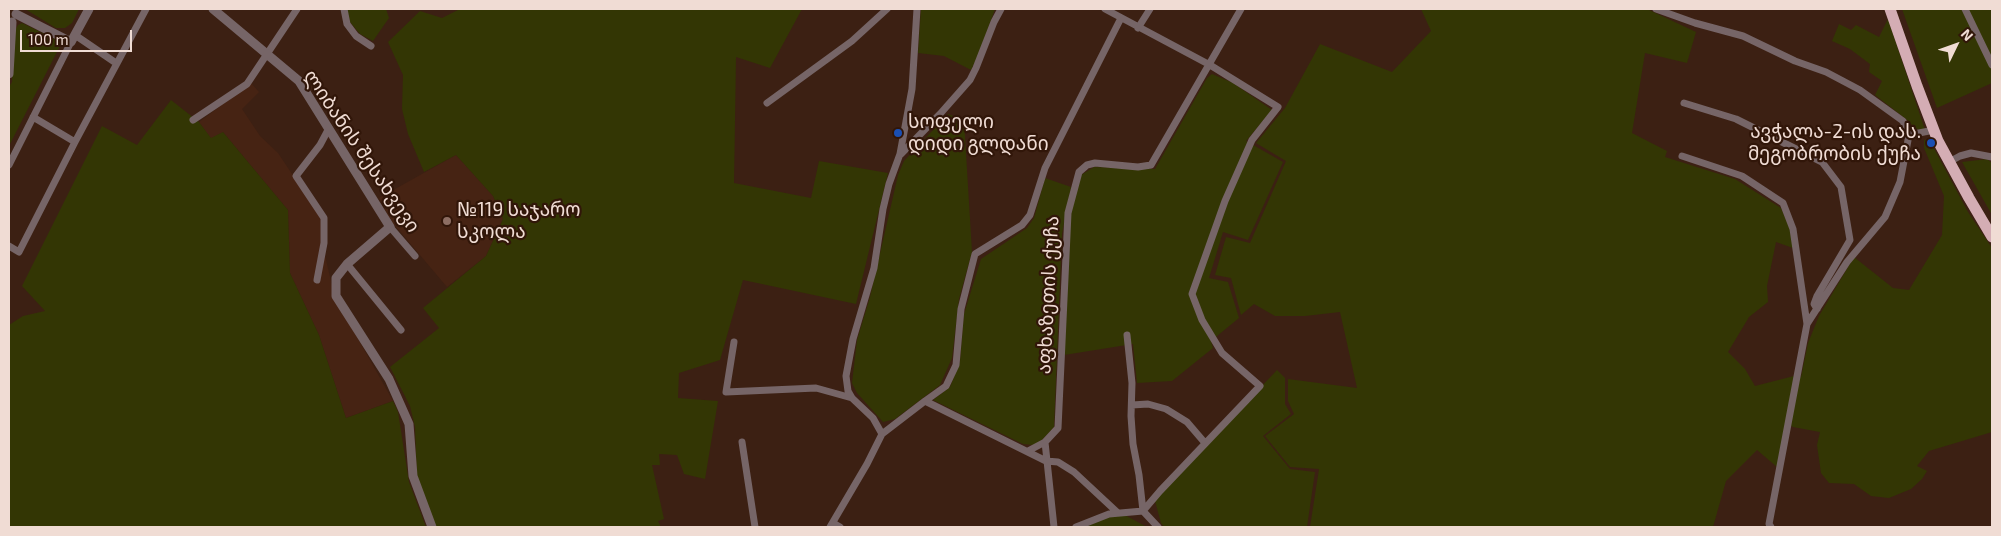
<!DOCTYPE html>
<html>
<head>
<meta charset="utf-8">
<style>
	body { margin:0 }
	#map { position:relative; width:2001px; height:536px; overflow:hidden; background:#3c2013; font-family:"Exo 2",sans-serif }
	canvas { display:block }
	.frame { position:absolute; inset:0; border:10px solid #f0dcd4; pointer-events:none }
	.north { position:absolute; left:1931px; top:20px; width:50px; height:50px; -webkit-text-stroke:4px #311609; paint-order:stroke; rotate:48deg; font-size:14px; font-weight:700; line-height:20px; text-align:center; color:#f0dcd4 }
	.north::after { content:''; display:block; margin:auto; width:18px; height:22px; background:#f0dcd4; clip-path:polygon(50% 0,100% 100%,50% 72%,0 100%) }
	.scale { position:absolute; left:20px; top:30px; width:112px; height:22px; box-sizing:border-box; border:2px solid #f0dcd4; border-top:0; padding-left:6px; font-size:15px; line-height:18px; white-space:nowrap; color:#f0dcd4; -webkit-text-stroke:4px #311609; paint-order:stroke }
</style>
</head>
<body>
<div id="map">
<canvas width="2001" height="536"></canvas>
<div class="frame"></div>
<div class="north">N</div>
<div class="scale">100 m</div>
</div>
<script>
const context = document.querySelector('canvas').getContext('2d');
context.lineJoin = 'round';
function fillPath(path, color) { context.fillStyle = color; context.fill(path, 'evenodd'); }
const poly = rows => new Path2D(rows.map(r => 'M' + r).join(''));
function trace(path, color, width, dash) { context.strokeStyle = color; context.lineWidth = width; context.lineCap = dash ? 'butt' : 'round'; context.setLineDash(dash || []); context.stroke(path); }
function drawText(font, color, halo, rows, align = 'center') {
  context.font = font + ' "Exo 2","Noto Sans Georgian",sans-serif'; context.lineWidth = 4.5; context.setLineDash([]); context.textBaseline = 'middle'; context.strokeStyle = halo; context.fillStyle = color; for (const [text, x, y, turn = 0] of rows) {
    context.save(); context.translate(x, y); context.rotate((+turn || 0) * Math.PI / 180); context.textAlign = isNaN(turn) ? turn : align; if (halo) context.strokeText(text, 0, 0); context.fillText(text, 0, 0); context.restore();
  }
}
const built = poly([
	[251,83,259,92,242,109,260,136,278,153,322,219,322,243,335,298,393,401,346,418,319,335,290,273,288,210,223,132,211,139,199,122],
	[456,155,493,196,503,219,486,256,447,287,392,222,379,198]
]);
const green = poly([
	[25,9,79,9,72,23,65,28,56,28],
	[347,9,386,9,389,18,373,41,360,34,350,22],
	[460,9,802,9,770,68,736,57,734,183,811,198,819,161,888,173,856,304,743,280,720,360,679,373,678,398,718,401,705,479,684,474,677,455,659,454,660,465,652,465,664,519,658,521,661,527,436,527,417,479,415,427,410,406,390,367,439,328,423,308,486,256,503,219,493,196,456,155,424,172,408,134,402,109,403,75,388,42,420,11,442,18],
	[921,9,995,9,978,56,971,70,944,56,918,53],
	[1421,9,1647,9,1696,32,1687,63,1645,53,1632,133,1667,151,1665,157,1735,179,1781,208,1790,229,1793,248,1776,242,1767,286,1768,302,1749,317,1728,352,1745,369,1755,386,1794,376,1801,377,1808,343,1819,316,1854,257,1893,288,1909,290,1942,235,1944,196,1924,148,1924,140,1929,139,1968,212,1992,248,1992,432,1929,451,1917,466,1927,471,1922,479,1911,489,1889,498,1871,496,1854,484,1829,483,1821,473,1817,445,1820,432,1793,427,1786,423,1777,467,1757,450,1726,481,1713,527,1310,527,1319,469,1290,467,1265,436,1294,414,1288,401,1288,379,1357,388,1340,312,1305,316,1275,316,1254,304,1241,315,1231,278,1215,275,1226,237,1250,243,1286,161,1256,143,1285,108,1320,44,1392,72,1431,31],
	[1902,9,1992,9,1992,83,1937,108],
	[1888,19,1925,130,1921,131,1915,128,1906,119,1875,95,1882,81,1869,72,1870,64,1850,49,1832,41,1839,24,1851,30,1856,25,1879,37],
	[22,23,61,42,61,44,9,146,9,87,12,82,14,32,18,25],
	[1212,74,1233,83,1272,110,1246,141,1283,162,1248,240,1223,232,1209,278,1228,282,1239,318,1211,341,1213,348,1172,381,1137,383,1133,344,1064,355,1070,214,1081,175,1094,167,1155,169,1207,78],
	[171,100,199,122,211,138,223,132,288,210,290,273,319,335,346,418,393,401,398,412,409,482,426,527,9,527,9,325,23,316,45,311,22,286,102,126,137,145],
	[948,114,964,120,972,252,959,299,952,358,940,385,895,419,883,422,857,393,852,383,857,340,870,297,898,175,904,161],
	[1987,159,1992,163,1992,215,1962,162],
	[1045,178,1071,187,1062,234,1054,427,1042,440,1033,445,1023,444,933,400,950,387,960,361,964,314,981,259,1027,228,1034,218],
	[1277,370,1285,378,1285,404,1291,414,1263,436,1290,469,1315,472,1307,527,1164,527,1161,523,1155,501,1161,493],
	[1113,513,1121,513,1147,527,1083,527]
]);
const minor = poly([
	[344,9,347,24,356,36,371,46],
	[1105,9,1210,65,1278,107,1252,140,1225,201,1192,294,1202,320,1222,353,1260,386,1160,491,1143,511],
	[1656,9,1695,23,1743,36,1795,61,1826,72,1860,90,1903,121,1909,135,1934,130],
	[1965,9,1992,65],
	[1138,28,1150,9],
	[75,35,116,63],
	[767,103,852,41,887,9],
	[1684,103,1736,119,1822,162,1841,187,1850,240,1817,296,1814,304,1817,309],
	[33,117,75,142],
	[193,120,247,84,297,9],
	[901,154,940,114,970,80,976,68,994,22,1001,9],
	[1682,156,1742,176,1783,203,1793,229,1807,324,1769,524,1771,527],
	[1949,162,1960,156,1971,153,1992,157],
	[9,165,71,42],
	[390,227,415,256],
	[9,246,19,252,75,142,146,9],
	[347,264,401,330],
	[317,280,324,243,324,218,296,176,320,145,328,130],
	[1807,324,1847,262,1885,217,1900,182,1909,135],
	[1127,335,1132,383,1131,416,1133,444,1139,475,1143,511],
	[734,342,726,392,816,388,852,398],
	[925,401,946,386,956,365,961,309,975,254,1022,225,1030,215,1045,168,1121,18],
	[1132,405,1148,404,1166,409,1187,422,1205,443],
	[882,434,873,418,852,398,848,391,846,376,853,339,874,268,883,209,889,184,900,154,912,89,917,9],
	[742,442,755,527],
	[1045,442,1054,527],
	[1028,451,1045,442,1058,428,1068,213,1079,172,1087,165,1095,163,1138,167,1151,165,1241,9],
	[1143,511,1158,527],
	[833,523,840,527],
	[830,527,867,464,882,434,925,401,1046,461,1058,462,1074,472,1118,513],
	[1076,527,1109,514,1143,511]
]);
const tertiary = poly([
	[213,9,299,81,390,227,347,264,336,278,336,296,389,379,409,424,413,476,432,527],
	[16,14,71,42,89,9],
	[9,74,12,22]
]);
const trunk = poly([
	[1890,9,1917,86,1938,141,1969,198,1992,237]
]);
const markers = [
	[898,133,5,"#1a4fb4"],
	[1931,143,5,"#1a4fb4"],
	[447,221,5,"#8d6e63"]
];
const poiNames = [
	["სოფელი",908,122],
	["დიდი გლდანი",908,144],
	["ავჭალა-2-ის დას.",1921,132,"right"],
	["მეგობრობის ქუჩა",1921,154,"right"],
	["№119 საჯარო",457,210],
	["სკოლა",457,232]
];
const streetNames = [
	["ლიბანის შესახვევი",362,151,56],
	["აფხაზეთის ქუჩა",1048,295,-87]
];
fillPath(built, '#462313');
fillPath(green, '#333604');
trace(minor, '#766567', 7);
trace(tertiary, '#766567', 9);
trace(trunk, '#d4adb4', 11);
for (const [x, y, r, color] of markers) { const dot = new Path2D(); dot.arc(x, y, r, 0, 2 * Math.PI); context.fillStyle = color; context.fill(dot); trace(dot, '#311609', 2); }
drawText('19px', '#f0dcd4', '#311609', poiNames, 'left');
drawText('19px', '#f0dcd4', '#311609', streetNames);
</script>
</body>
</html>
